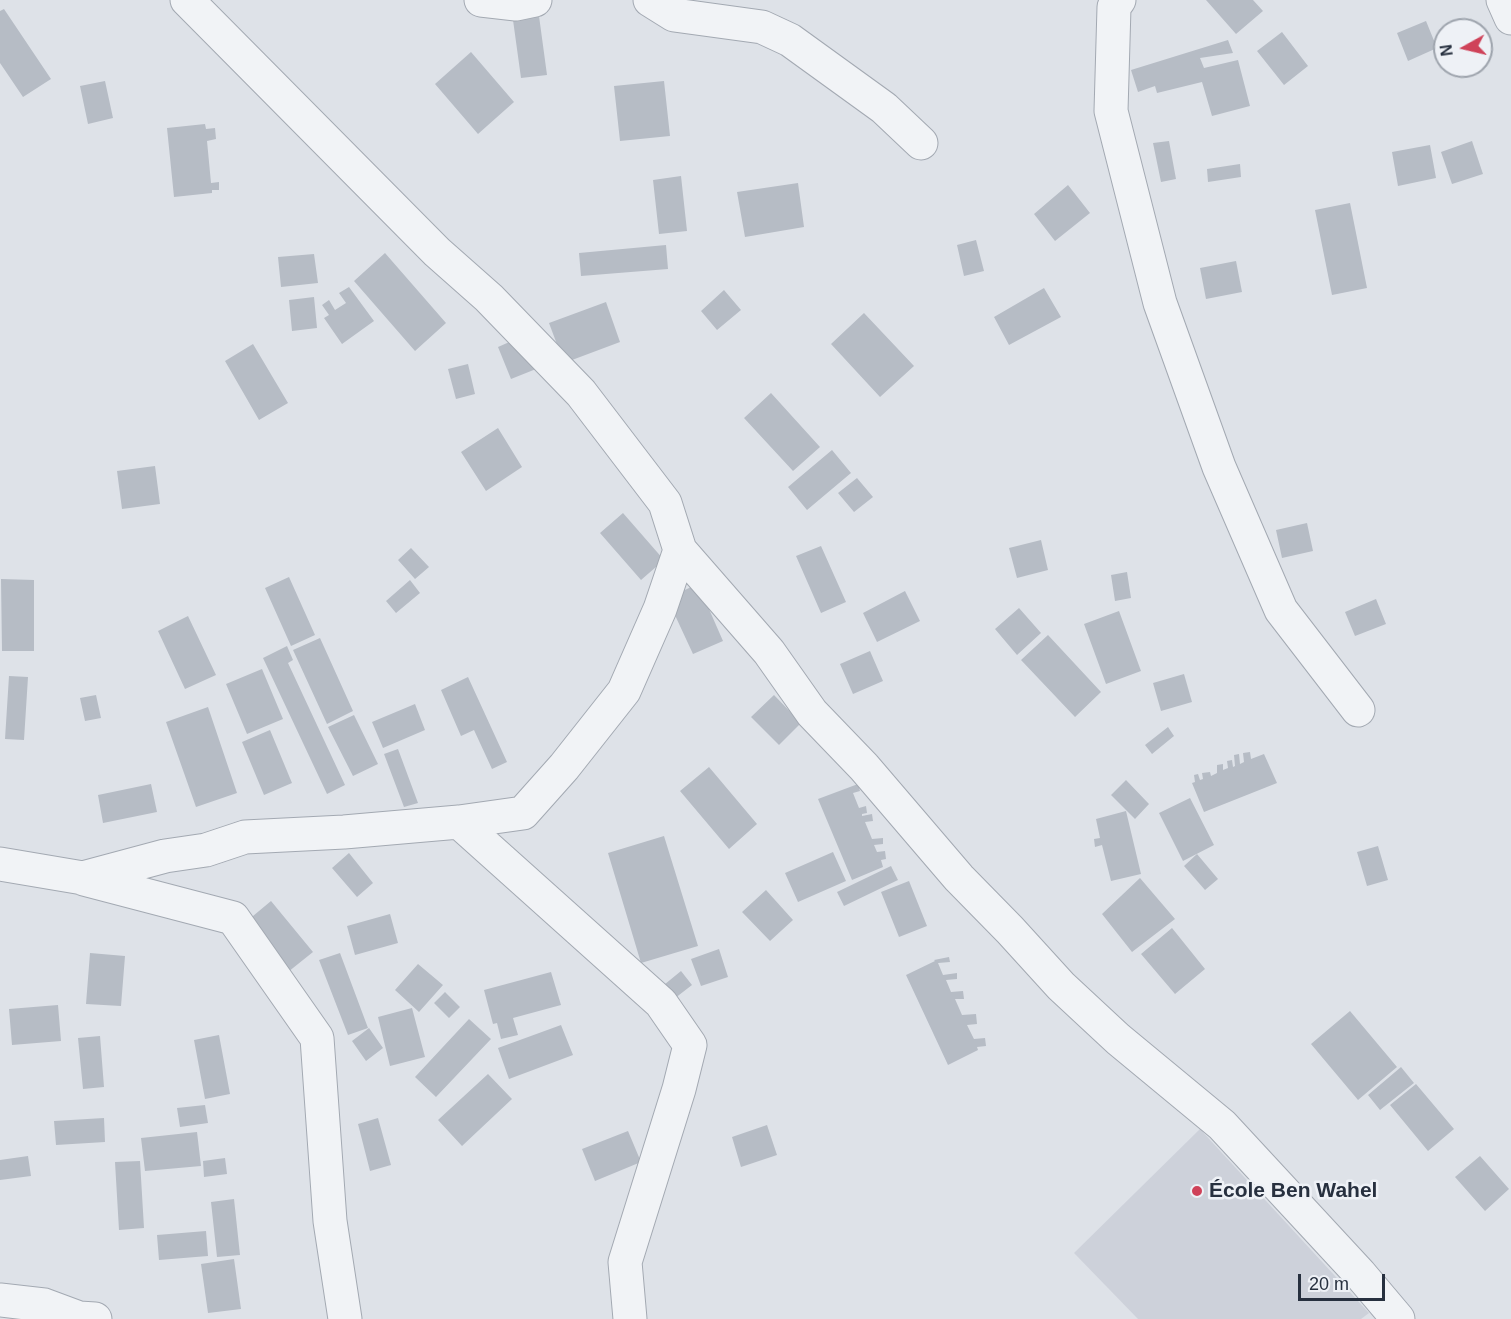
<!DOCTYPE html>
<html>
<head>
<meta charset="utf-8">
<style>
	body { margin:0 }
	#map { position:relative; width:1511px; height:1319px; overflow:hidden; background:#dee2e8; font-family:Arial,sans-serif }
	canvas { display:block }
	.north { position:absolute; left:1433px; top:18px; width:60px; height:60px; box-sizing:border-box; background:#eef1f6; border:2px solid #9ea4ad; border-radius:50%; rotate:262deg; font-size:16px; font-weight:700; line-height:24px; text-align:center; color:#27303f }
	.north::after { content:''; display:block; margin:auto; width:21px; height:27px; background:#cf4259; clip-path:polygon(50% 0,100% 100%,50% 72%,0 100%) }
	.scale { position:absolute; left:1298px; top:1274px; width:87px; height:27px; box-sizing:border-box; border:3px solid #27303f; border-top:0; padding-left:8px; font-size:18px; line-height:21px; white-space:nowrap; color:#27303f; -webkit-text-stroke:4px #eef1f6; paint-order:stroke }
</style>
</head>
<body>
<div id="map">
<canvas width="1511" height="1319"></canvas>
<div class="north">N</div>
<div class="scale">20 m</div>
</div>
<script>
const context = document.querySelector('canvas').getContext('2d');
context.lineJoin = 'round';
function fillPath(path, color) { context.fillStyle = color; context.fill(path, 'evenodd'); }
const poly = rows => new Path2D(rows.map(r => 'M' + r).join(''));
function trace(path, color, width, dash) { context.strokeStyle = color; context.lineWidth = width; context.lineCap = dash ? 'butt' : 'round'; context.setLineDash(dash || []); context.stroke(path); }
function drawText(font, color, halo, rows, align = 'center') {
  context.font = font + ' Arial,sans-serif'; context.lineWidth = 5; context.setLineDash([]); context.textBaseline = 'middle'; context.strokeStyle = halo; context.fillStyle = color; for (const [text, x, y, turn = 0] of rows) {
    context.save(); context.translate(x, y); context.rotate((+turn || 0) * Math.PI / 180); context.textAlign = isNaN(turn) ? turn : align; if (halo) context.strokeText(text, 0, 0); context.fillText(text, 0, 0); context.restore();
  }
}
const built = poly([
	[1200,1129,1369,1313,1361,1319,1138,1319,1074,1253]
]);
const building = poly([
	[1206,0,1253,0,1263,11,1236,34],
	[4,9,51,79,23,97,0,63,0,11],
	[539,16,547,75,521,78,513,20],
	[1426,21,1437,48,1408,61,1397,33],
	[1282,32,1308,66,1284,85,1257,51],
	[1228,40,1233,53,1200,58,1204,68,1238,60,1250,106,1212,116,1202,82,1157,93,1155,86,1138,92,1131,70],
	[471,52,514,102,478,134,435,84],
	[105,81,113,118,88,124,80,86],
	[664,81,670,136,620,141,614,86],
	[205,124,206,129,215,128,216,139,207,141,211,183,219,182,219,190,212,190,212,193,174,197,167,128],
	[1169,141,1176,179,1161,182,1153,143],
	[1472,141,1483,174,1452,184,1441,152],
	[1430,145,1436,178,1398,186,1392,152],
	[1240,164,1241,177,1208,182,1207,169],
	[681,176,687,231,659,234,653,180],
	[798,183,804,227,745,237,737,192],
	[1068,185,1090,213,1055,241,1034,214],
	[1350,203,1367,288,1332,295,1315,210],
	[976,240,984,271,964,276,957,245],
	[666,245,668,269,581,276,579,253],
	[385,253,446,323,415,351,354,281],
	[314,254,318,283,281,287,278,257],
	[1236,261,1242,292,1206,299,1200,268],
	[349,287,374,321,342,344,324,318,329,315,322,305,329,300,335,310,346,303,339,293],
	[1044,288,1061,317,1009,345,994,317],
	[724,290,741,310,717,330,701,311],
	[314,297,317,328,292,331,289,300],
	[606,302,620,342,564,363,549,323],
	[864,313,914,366,880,397,831,344],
	[523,336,536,369,511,379,498,347],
	[253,344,288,403,259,420,225,361],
	[468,364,475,394,456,399,448,369],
	[771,393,820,447,793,471,744,418],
	[498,428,522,467,486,491,461,452],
	[832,450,851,473,807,510,788,487],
	[155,466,160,504,122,509,117,471],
	[857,478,873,497,854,512,838,493],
	[623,513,664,560,641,580,600,533],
	[1307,523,1313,551,1282,558,1276,530],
	[1041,540,1048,570,1017,578,1009,548],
	[821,546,846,602,821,613,796,556],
	[411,548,429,567,415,579,398,560],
	[1127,572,1131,598,1115,601,1111,575],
	[289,577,315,635,291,646,265,588],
	[1,579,34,580,34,651,2,651],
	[410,580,420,593,396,613,386,601],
	[698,584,723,641,693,654,667,598],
	[905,591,920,621,877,642,863,613],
	[1376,599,1386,624,1355,636,1345,612],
	[1019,608,1041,633,1017,655,995,629],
	[1119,611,1141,671,1106,684,1084,624],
	[188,616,216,675,185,689,158,631],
	[1048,635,1101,692,1075,717,1021,660],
	[320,638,353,711,327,724,293,650],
	[287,646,293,660,288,663,345,785,327,794,263,658],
	[870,651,883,681,853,694,840,664],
	[262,669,283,719,247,734,226,684],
	[1184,674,1192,702,1161,711,1153,683],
	[9,676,28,677,24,740,5,739],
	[468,677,507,762,492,769,474,730,461,736,441,690],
	[96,695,101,718,85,721,80,698],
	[774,695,801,723,779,745,751,717],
	[415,704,425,730,383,748,372,722],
	[208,707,237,793,196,807,166,722],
	[354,715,378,764,353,776,328,727],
	[1168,727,1174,736,1152,754,1145,745],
	[270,730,292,783,264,795,242,742],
	[398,749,418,803,404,807,384,754],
	[1250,752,1251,759,1264,754,1277,783,1204,812,1192,783,1195,782,1194,775,1198,774,1200,780,1203,779,1202,773,1210,772,1211,776,1217,773,1217,765,1223,764,1223,770,1228,768,1227,761,1232,760,1233,767,1235,766,1234,755,1239,754,1240,764,1244,762,1243,753],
	[709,767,757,824,729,849,680,791],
	[1126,780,1149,804,1135,819,1111,795],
	[151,784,157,812,103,823,98,795],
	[858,784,860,791,853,793,859,808,866,806,867,813,862,814,862,816,872,814,873,821,865,822,872,839,883,838,883,844,874,845,877,852,885,851,886,859,881,860,883,867,852,880,818,799],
	[1190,798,1214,845,1183,861,1159,813],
	[1126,811,1141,874,1111,881,1102,845,1095,847,1094,839,1100,838,1096,819],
	[664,836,698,946,641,963,608,853],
	[1378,846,1388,880,1367,886,1357,852],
	[833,852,846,881,798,902,785,873],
	[349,853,373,883,357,897,332,868],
	[1197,854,1218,879,1205,890,1184,866],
	[891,866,898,880,844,906,837,892],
	[1140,878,1175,919,1132,952,1102,914],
	[909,881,927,926,899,937,881,892],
	[766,890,793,920,770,941,742,912],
	[271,901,313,952,288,972,247,921],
	[390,914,398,943,355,955,347,926],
	[1172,928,1205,969,1175,994,1141,954],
	[719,949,728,977,701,986,691,959],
	[90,953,125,956,121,1006,86,1004],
	[340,953,368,1028,348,1035,319,960],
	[949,957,950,962,938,963,943,975,957,973,957,979,946,980,951,992,963,991,964,999,955,999,962,1015,976,1014,977,1024,967,1025,974,1039,985,1038,986,1046,977,1047,978,1050,948,1065,906,975,935,961,934,960],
	[418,964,443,985,419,1012,395,990],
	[681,971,692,985,670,1002,659,989],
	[551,972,561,1005,513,1018,518,1035,501,1039,497,1023,493,1024,484,990],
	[445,992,460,1007,449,1018,434,1003],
	[58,1005,61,1041,12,1045,9,1009],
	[412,1008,425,1057,390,1066,378,1017],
	[1350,1011,1397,1067,1358,1100,1311,1044],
	[469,1019,491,1039,436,1097,415,1077],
	[561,1025,573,1055,509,1079,498,1048],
	[369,1028,383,1048,366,1061,352,1041],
	[219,1035,230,1094,205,1099,194,1040],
	[100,1036,104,1087,83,1089,78,1038],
	[1401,1067,1414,1083,1380,1110,1368,1095],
	[488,1074,512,1099,462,1146,438,1120],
	[1416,1084,1454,1129,1428,1151,1390,1105],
	[205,1105,208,1123,180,1127,177,1108],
	[104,1118,105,1142,56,1145,54,1121],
	[378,1118,391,1165,370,1171,358,1124],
	[767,1125,777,1155,741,1167,732,1137],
	[628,1131,641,1162,595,1181,582,1149],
	[197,1132,201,1166,145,1171,141,1138],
	[28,1156,31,1176,0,1180,0,1160],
	[1480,1156,1509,1189,1485,1211,1455,1177],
	[225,1158,227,1174,204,1177,203,1161],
	[140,1161,144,1228,119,1230,115,1162],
	[234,1199,240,1255,217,1257,211,1202],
	[206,1231,208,1256,159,1260,157,1235],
	[234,1259,241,1309,208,1313,201,1264]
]);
const minor = poly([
	[481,0,516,4,535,0],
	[650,0,674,15,762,27,790,40,884,108,921,143],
	[1119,0,1114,7,1111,111,1160,303,1219,467,1281,610,1358,710],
	[1503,0,1511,18],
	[680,550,769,652,812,713,864,767,959,878,1010,930,1061,986,1118,1039,1222,1125,1360,1274,1398,1319],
	[459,822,661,1003,690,1045,679,1089,625,1262,630,1319],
	[0,864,83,878,165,856,206,850,245,837,344,832,459,822,523,813,564,767,624,691,660,609,680,550,665,503,581,393,489,298,437,252,187,0],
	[84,879,233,918,317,1038,330,1221,345,1319],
	[0,1300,44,1305,79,1318,95,1319]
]);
const markers = [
	[1197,1191,6,"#cf4259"]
];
const poiNames = [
	["École Ben Wahel",1209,1191]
];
fillPath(built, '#cdd1da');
fillPath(building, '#b6bcc5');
trace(minor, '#a3a9b2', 35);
trace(minor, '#f1f3f6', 33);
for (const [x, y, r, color] of markers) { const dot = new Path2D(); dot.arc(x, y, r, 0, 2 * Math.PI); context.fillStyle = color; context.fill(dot); trace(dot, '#eef1f6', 2); }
drawText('bold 21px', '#27303f', '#eef1f6', poiNames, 'left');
</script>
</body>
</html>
